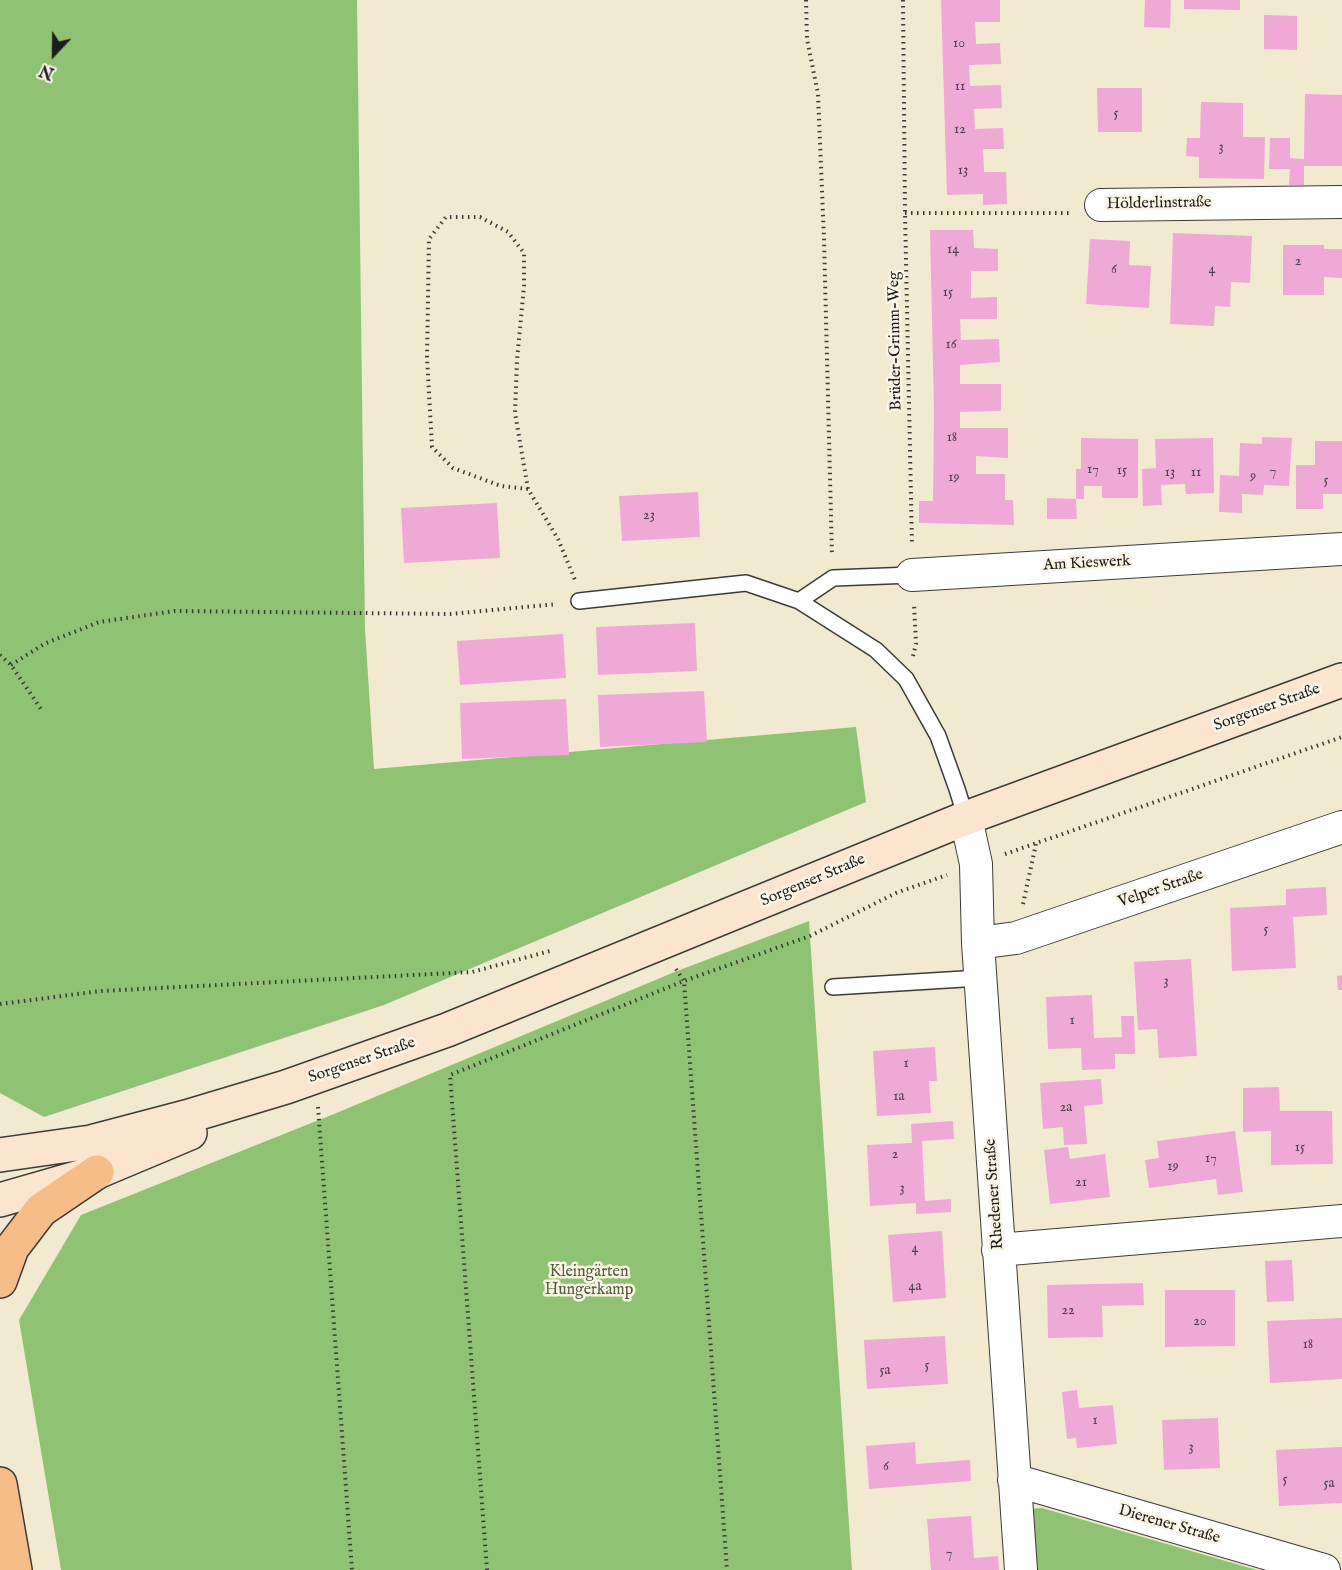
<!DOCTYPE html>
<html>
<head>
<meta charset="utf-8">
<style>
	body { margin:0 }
	#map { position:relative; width:1342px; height:1570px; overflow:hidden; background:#f2ead0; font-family:"IM FELL English",serif }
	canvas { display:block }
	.north { position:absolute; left:24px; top:24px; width:60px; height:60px; -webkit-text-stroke:4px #fcf5e5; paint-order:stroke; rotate:202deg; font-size:16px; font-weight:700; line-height:24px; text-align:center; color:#1c1c1c }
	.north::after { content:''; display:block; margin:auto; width:21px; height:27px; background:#1c1c1c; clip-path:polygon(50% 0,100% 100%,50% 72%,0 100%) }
</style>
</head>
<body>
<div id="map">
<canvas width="1342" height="1570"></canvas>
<div class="north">N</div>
</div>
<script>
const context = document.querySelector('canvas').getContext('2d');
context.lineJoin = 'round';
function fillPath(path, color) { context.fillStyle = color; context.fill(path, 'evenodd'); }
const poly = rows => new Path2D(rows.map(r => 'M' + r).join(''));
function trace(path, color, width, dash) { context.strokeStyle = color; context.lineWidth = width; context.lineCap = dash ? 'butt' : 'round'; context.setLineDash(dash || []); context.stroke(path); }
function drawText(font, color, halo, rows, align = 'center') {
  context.font = font + ' "IM FELL English",serif'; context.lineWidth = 5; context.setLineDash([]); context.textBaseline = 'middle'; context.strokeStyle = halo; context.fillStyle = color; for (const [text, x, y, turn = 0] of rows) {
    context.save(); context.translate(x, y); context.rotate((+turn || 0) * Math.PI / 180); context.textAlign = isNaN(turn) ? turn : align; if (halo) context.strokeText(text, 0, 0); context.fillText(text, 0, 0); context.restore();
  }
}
const green = poly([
	[0,0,357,0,365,629,374,769,856,727,866,802,384,1005,44,1117,0,1093],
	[809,921,852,1570,61,1570,19,1320,81,1215,334,1114,677,971],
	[1042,1508,1257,1570,1038,1570,1028,1509]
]);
const building = poly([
	[941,0,1000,0,1000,22,975,22,976,44,1000,43,1001,64,969,65,970,86,1001,85,1002,108,974,109,975,129,1003,128,1004,149,983,149,984,172,1006,172,1007,204,983,205,983,194,947,195],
	[1145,0,1171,0,1170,28,1144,27],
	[1184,0,1240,0,1240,10,1184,9],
	[1264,15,1297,16,1297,50,1264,49],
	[1097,88,1142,88,1142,132,1098,132],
	[1305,94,1342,95,1342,166,1304,166,1304,185,1289,185,1290,169,1269,169,1270,138,1290,138,1290,158,1304,159],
	[1201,102,1243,103,1243,137,1265,137,1264,179,1199,178,1199,157,1186,156,1187,138,1200,138],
	[930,230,973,230,974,248,998,249,998,271,971,271,971,298,997,297,997,319,960,319,961,340,999,339,1000,362,960,365,960,384,1001,384,1001,411,960,412,960,428,1008,428,1008,458,976,456,976,474,1005,474,1005,500,1013,500,1014,525,919,523,919,501,933,501,934,411],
	[1173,233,1252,236,1250,283,1231,282,1230,307,1215,306,1214,326,1170,324],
	[1090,239,1130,241,1129,265,1151,266,1149,308,1086,304],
	[1283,245,1324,245,1324,249,1342,249,1342,278,1324,277,1324,295,1283,295],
	[1262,437,1292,438,1289,486,1264,485,1263,495,1242,494,1242,513,1219,512,1220,475,1239,476,1240,443,1262,444],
	[1081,438,1138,439,1138,498,1102,498,1102,486,1084,486,1084,499,1076,499,1076,469,1081,469],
	[1213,438,1214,493,1186,494,1185,484,1161,485,1162,505,1143,506,1142,469,1156,468,1155,439],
	[1315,441,1342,441,1342,494,1323,494,1323,509,1296,509,1296,465,1315,465],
	[698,492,700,537,622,541,619,496],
	[1047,498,1076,499,1077,519,1047,519],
	[497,503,500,558,404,563,401,508],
	[695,623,697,671,598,675,596,627],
	[563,634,566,678,460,685,457,641],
	[704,691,707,742,600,747,598,695],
	[566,699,569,755,462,759,460,703],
	[1326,887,1327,915,1293,917,1296,968,1232,971,1230,908,1286,905,1286,889],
	[1191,959,1197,1056,1159,1058,1157,1029,1138,1030,1134,962],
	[1342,975,1342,990,1338,990,1337,976],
	[1092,995,1094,1038,1122,1037,1121,1016,1134,1016,1135,1054,1115,1054,1115,1069,1082,1070,1081,1048,1048,1049,1046,997],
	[935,1047,937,1081,929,1081,931,1113,877,1116,873,1051],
	[1101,1079,1103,1104,1084,1106,1087,1144,1064,1145,1063,1127,1043,1129,1040,1083],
	[1279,1087,1280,1111,1332,1111,1333,1164,1271,1165,1271,1131,1243,1132,1243,1088],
	[953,1121,954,1139,922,1141,925,1201,951,1199,951,1212,916,1214,916,1203,870,1206,867,1145,912,1143,911,1124],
	[1235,1131,1243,1192,1218,1195,1216,1179,1149,1188,1145,1160,1159,1158,1157,1141],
	[1068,1147,1070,1159,1105,1154,1110,1197,1050,1204,1044,1150],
	[942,1231,946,1298,893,1302,888,1235],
	[1292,1260,1294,1301,1267,1302,1265,1261],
	[1143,1283,1144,1305,1102,1306,1103,1337,1048,1338,1047,1285],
	[1165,1290,1235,1290,1235,1346,1165,1347],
	[1342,1318,1342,1379,1270,1383,1267,1321],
	[945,1336,948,1384,867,1389,864,1340],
	[1077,1390,1079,1408,1113,1405,1117,1444,1077,1448,1076,1438,1067,1439,1062,1392],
	[1218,1418,1220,1468,1164,1470,1162,1420],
	[915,1442,916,1464,970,1460,971,1481,869,1489,866,1446],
	[1342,1447,1342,1503,1279,1506,1276,1450],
	[971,1516,974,1558,998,1556,999,1570,931,1570,927,1519]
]);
const path = poly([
	[806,0,807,39,818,94,824,239,832,556],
	[903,0,905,213,912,545],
	[905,213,1072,213],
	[528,489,501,486,453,468,432,447,427,357,429,239,446,217,480,217,508,232,524,253,524,286,517,360,515,413,528,489,558,539,575,580],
	[0,655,11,665,43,712],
	[913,656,916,644,914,604],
	[11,665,44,644,99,622,175,611,450,614,557,604],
	[1005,854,1342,737],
	[1023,904,1036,844],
	[676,969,684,981,727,1570],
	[0,1004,101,991,472,972,550,951],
	[318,1107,352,1570],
	[487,1570,450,1075,684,981,810,936,896,893,947,875]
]);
const lane = poly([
	[579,601,746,583,799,601,833,578,912,575],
	[799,601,876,650,906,679,938,736,957,789,966,818],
	[833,987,980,978]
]);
const street = poly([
	[1101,205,1342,202],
	[912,575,1342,549],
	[966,818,976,864,978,943,1021,1570],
	[978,943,1016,938,1342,827],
	[998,1250,1342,1221],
	[1014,1480,1324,1570]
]);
const secondary = poly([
	[0,1155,91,1142,186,1117,286,1087,447,1030,966,818,1342,680],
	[0,1200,97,1172,190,1133]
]);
const primary = poly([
	[0,1281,12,1248,41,1210,97,1172],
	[0,1484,15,1570]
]);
const numberNames = [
	["10",959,44],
	["11",960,87],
	["5",1116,114],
	["12",960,130],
	["3",1221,148],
	["13",963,171],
	["14",953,250],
	["2",1298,262],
	["6",1114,270],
	["4",1212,270],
	["15",948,293],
	["16",951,345],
	["18",952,438],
	["17",1093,470],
	["15",1122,471],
	["7",1273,472],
	["13",1170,473],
	["11",1196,473],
	["9",1253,477],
	["19",954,478],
	["5",1326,481],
	["23",649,516],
	["5",1266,930],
	["3",1166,982],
	["1",1072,1021],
	["1",906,1064],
	["1a",899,1097],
	["2a",1066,1108],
	["15",1300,1148],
	["2",895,1155],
	["17",1211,1159],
	["19",1173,1167],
	["21",1081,1183],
	["3",902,1189],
	["4",915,1249],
	["4a",915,1287],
	["22",1068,1311],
	["20",1200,1322],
	["18",1308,1345],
	["5",927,1366],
	["5a",885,1371],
	["1",1095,1421],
	["3",1191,1448],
	["6",886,1467],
	["5",1285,1480],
	["5a",1329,1484],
	["7",949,1554]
];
const streetNames = [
	["Hölderlinstraße",1159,204,-1],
	["Brüder-Grimm-Weg",896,341,-91],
	["Am Kieswerk",1087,564,-3],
	["Sorgenser Straße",1267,708,-20],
	["Sorgenser Straße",813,881,-23],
	["Velper Straße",1161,889,-19],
	["Sorgenser Straße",362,1061,-19],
	["Rhedener Straße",995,1194,-94],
	["Dierener Straße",1169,1525,16]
];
const parkNames = [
	["Kleingärten",589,1273],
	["Hungerkamp",589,1291]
];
fillPath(green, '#90c273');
fillPath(building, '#efa9d7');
trace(lane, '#3c3b37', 18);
trace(street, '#3c3b37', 34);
trace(secondary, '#3c3b37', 36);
trace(primary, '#3c3b37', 36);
trace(path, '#3c3b37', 4, [1.5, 4.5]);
trace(lane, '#fff', 15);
trace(street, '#fff', 32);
trace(secondary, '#fce5cf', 33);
trace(primary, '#f7bd88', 33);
drawText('14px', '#513f4b', null, numberNames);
drawText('16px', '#1c1c1c', '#fcf5e5', streetNames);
drawText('16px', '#4a5e3f', '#fcf5e5', parkNames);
</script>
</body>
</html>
